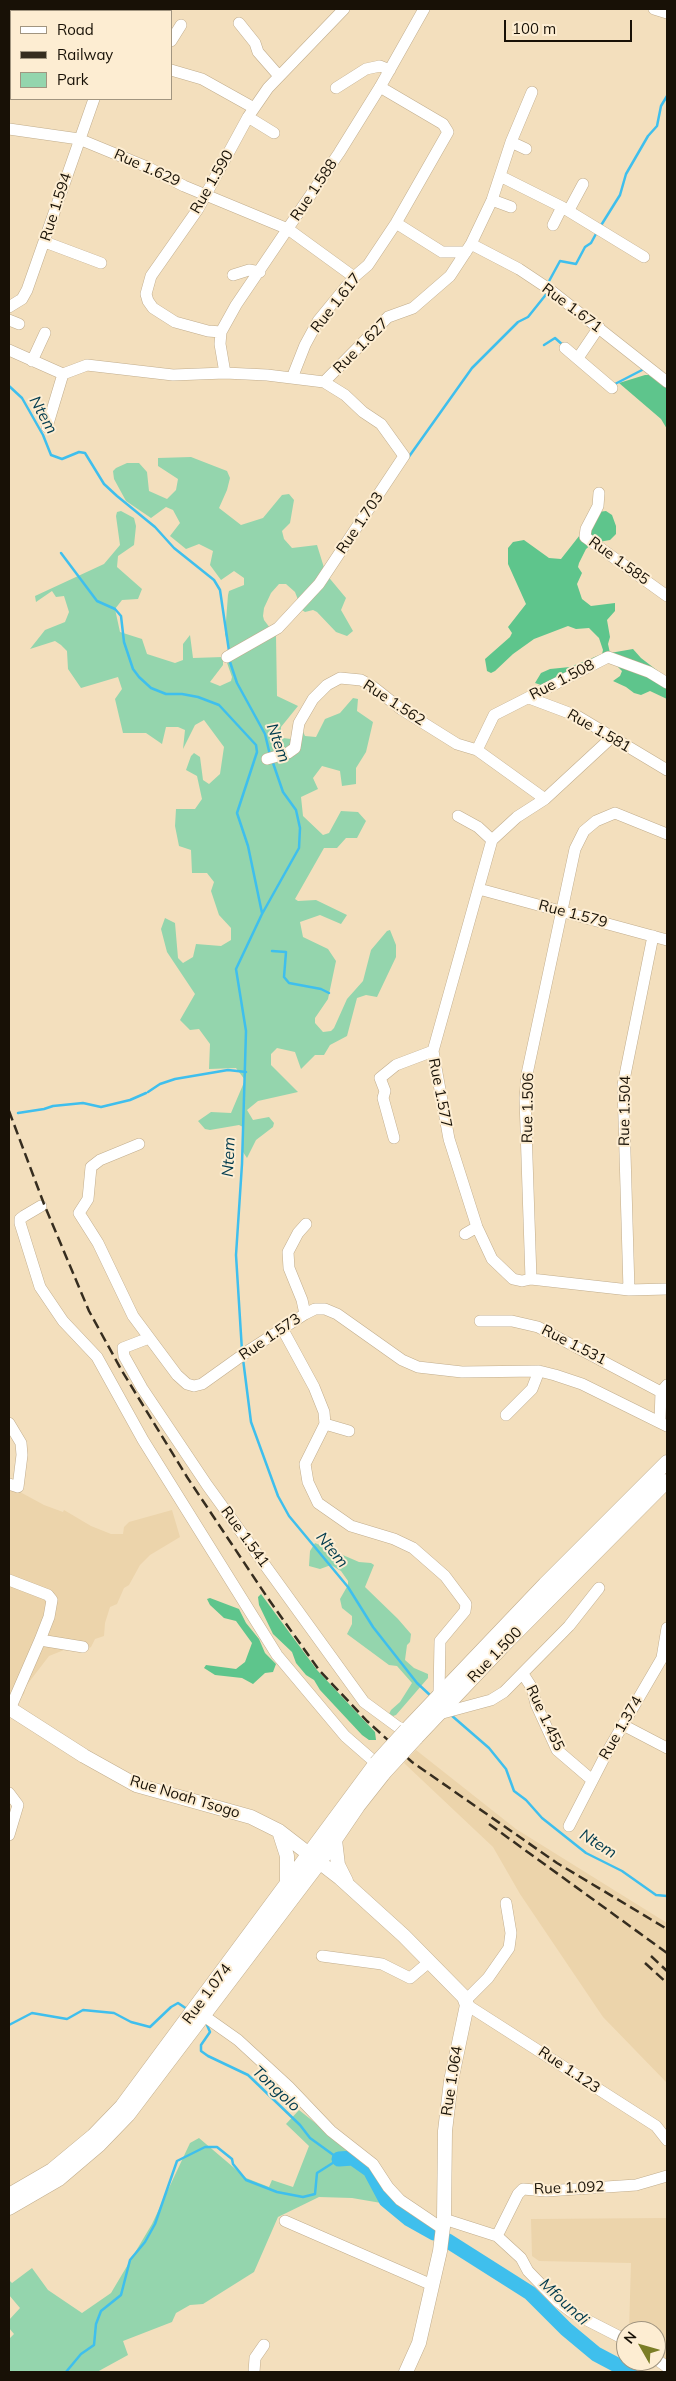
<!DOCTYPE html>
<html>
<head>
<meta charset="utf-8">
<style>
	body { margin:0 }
	#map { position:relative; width:676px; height:2381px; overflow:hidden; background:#f3dfbd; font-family:Mulish,sans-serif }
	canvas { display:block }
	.frame { position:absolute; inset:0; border:10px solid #181106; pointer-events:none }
	.legend { position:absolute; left:10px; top:10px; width:162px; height:90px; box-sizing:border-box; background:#fdedd2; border:1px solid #a19580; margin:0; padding:6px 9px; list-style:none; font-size:15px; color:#181106 }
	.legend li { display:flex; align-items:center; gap:10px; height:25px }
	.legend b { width:25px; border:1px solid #a19580 }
	.north { position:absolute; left:616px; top:2321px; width:50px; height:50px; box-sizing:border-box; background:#fdedd2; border:1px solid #a19580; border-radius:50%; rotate:308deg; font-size:14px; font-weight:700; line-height:20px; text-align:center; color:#181106 }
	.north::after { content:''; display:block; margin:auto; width:18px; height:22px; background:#7b7d26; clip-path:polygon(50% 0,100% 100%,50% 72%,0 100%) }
	.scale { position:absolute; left:504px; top:20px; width:128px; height:22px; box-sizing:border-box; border:2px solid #181106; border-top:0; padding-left:6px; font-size:15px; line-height:18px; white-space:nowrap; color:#181106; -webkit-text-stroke:4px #fdedd2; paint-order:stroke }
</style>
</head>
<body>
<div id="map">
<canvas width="676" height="2381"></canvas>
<div class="frame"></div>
<ul class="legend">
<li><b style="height:6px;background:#fff"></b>Road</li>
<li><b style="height:6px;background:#362d1f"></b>Railway</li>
<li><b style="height:14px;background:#94d5ad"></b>Park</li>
</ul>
<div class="north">N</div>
<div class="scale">100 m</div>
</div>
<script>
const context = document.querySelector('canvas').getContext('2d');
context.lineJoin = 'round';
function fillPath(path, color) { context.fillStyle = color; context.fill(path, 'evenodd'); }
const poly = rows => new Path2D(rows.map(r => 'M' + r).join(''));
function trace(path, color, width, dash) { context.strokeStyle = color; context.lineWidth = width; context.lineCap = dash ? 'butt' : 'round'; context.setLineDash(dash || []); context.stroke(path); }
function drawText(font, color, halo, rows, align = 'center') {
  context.font = font + ' Mulish,sans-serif'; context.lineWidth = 4; context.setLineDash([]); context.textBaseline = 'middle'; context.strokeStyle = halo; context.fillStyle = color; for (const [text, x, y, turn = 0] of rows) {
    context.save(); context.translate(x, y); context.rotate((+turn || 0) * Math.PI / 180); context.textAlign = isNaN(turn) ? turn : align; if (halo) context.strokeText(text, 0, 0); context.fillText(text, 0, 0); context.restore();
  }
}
const built = poly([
	[9,1486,44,1505,63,1512,64,1510,91,1526,111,1534,123,1534,124,1527,129,1522,172,1510,180,1537,150,1555,140,1565,129,1585,124,1588,117,1604,110,1607,105,1623,104,1636,95,1639,91,1647,83,1652,69,1648,49,1656,26,1686,24,1694,10,1705],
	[416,1750,516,1829,667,1923,667,2083,603,2017,520,1894,493,1847,404,1763],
	[667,2218,667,2372,647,2361,656,2361,656,2331,629,2331,631,2263,539,2261,532,2256,531,2219]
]);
const green = poly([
	[191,457,227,471,230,478,227,490,219,508,241,525,263,518,282,495,289,494,294,500,290,523,282,531,284,539,292,548,317,545,326,574,346,598,341,610,353,631,347,636,336,632,317,612,313,610,305,612,302,610,295,592,286,584,279,584,271,593,264,608,263,616,264,620,276,636,277,696,298,706,281,727,281,735,283,738,291,739,299,723,305,736,316,737,325,719,340,713,353,698,358,699,357,711,373,722,366,752,356,768,356,784,342,786,340,771,322,766,313,778,318,789,301,797,303,816,323,835,329,833,341,811,358,812,366,821,357,838,346,838,337,848,324,848,295,899,298,901,316,900,347,915,341,924,320,915,300,922,303,937,328,949,336,961,328,999,315,1018,315,1023,323,1032,331,1031,334,1028,347,999,363,981,371,950,387,931,390,930,396,945,396,957,377,997,366,995,357,998,347,1036,330,1045,324,1055,315,1055,301,1069,295,1052,277,1048,271,1054,271,1065,298,1092,258,1101,247,1110,253,1120,269,1117,274,1123,273,1127,256,1140,247,1158,243,1152,243,1127,239,1125,210,1130,205,1129,198,1121,211,1112,231,1113,245,1080,236,1068,209,1069,210,1044,199,1029,190,1030,180,1020,195,994,167,952,161,929,165,918,175,923,178,958,183,963,193,957,196,944,221,946,231,940,231,928,219,915,211,891,214,882,207,873,192,873,191,850,179,846,175,826,176,809,195,809,202,799,197,776,186,770,191,756,194,753,200,757,203,780,209,784,220,774,224,747,204,720,195,725,183,749,185,730,178,727,166,727,162,744,146,733,123,733,115,699,122,689,118,677,81,688,68,669,67,651,61,645,55,641,30,649,45,630,65,622,69,612,64,596,56,597,52,591,36,602,35,596,104,564,120,545,116,516,117,512,121,511,134,518,136,526,134,545,118,556,117,567,142,589,138,599,122,600,115,609,120,632,142,639,147,654,175,663,183,660,183,644,190,635,193,658,223,657,223,665,210,682,220,686,231,681,232,677,226,660,229,647,225,634,228,595,229,591,244,585,244,578,234,571,221,580,210,565,213,551,199,544,186,549,170,536,180,523,173,510,166,507,151,518,126,501,114,479,113,471,116,468,127,463,139,463,147,472,149,491,167,499,176,490,178,479,158,466,158,458],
	[315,1543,359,1562,371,1563,374,1565,365,1587,398,1619,411,1634,410,1642,407,1645,405,1660,414,1668,428,1674,428,1678,396,1715,393,1716,389,1714,391,1710,400,1702,412,1683,397,1666,389,1665,347,1634,352,1624,352,1616,342,1608,340,1599,348,1585,348,1581,341,1571,331,1565,320,1569,309,1566,310,1551],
	[299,2110,373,2169,391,2196,387,2204,352,2198,319,2197,278,2217,254,2272,203,2304,190,2305,176,2313,172,2322,123,2341,128,2355,97,2372,9,2372,9,2339,14,2334,9,2328,9,2320,20,2308,9,2295,9,2280,12,2283,32,2268,48,2290,82,2313,111,2293,152,2224,190,2143,199,2138,246,2178,269,2187,272,2180,293,2187,309,2146,286,2124]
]);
const forest = poly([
	[645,375,649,375,667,387,667,429,661,419,619,383],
	[606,511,612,515,616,526,616,534,610,540,593,543,586,549,579,563,578,567,582,573,577,584,582,599,591,606,615,603,615,611,607,620,610,637,608,644,610,653,633,649,641,658,667,678,667,699,650,691,641,695,634,693,626,687,613,681,620,676,622,671,610,659,553,689,535,683,541,673,550,669,570,667,602,654,603,650,599,638,589,628,576,629,568,626,534,639,513,654,495,671,491,673,487,671,485,659,510,637,512,633,508,627,526,604,508,564,508,548,513,542,524,540,549,558,561,559,598,512],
	[261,1594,317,1670,375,1732,376,1740,369,1740,362,1735,320,1690,314,1680,306,1675,296,1663,292,1652,273,1634,259,1605,258,1597],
	[210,1598,239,1609,246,1623,259,1639,265,1653,276,1664,273,1672,265,1673,253,1684,242,1678,215,1675,204,1668,206,1665,236,1669,245,1662,252,1643,236,1621,224,1618,210,1605,207,1599]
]);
const stream = poly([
	[600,227,620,195,626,174,648,136,657,126,661,106,667,96],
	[548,283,560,261,576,264,585,247,591,243,597,232],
	[544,345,555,338,564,346],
	[613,385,644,369],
	[9,386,22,398,43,435,51,455,62,459,79,452,85,453,104,484,117,496,155,527,174,548,214,580,220,590,229,651],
	[408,458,472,368,518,322,528,317,548,292],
	[61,553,97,601,115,609,121,616,124,642,133,669,139,677,151,688,166,694,182,694,198,697,219,705,256,745,257,752,237,813,248,846,262,913],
	[229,659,237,683,265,734,270,755],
	[272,951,286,952,284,977,289,983,321,989,329,993],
	[148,1092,160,1084,175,1079,228,1070,246,1072],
	[18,1113,44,1109,53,1106,83,1103,101,1107,130,1100,146,1093],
	[242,1351,236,1255,242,1164,246,1031,236,969,262,914,299,848,300,828,296,810,283,792,272,760],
	[243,1359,251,1422,278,1496,289,1516,348,1587,373,1627,417,1683,431,1696],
	[451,1715,489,1748,506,1769,514,1791,526,1800,542,1818,586,1853,622,1871,656,1895,667,1896],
	[9,2025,32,2013,67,2019,83,2010,114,2013,131,2022,150,2027,171,2007,178,2003,187,2009],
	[66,2372,81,2354,94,2345,96,2324,101,2311,121,2295,130,2260,145,2242,155,2224,177,2161,205,2147,217,2147,232,2159,233,2164,246,2180,277,2192,303,2197,315,2194,317,2173,339,2159,310,2138,300,2125,248,2075,208,2056,201,2051,201,2045,210,2032,207,2025]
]);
const river = poly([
	[339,2159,353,2158,370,2170,386,2200,409,2219,434,2233],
	[448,2241,530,2293,566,2329,596,2354,630,2372]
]);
const minor = poly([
	[654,9,667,13],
	[31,11,32,9],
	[120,11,121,9],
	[239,23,255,43,258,52,279,76],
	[171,41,181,25],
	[9,45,11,45],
	[171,70,202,79,254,108],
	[336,88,366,69,380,66,390,70],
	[248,117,274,133],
	[9,129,79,139,147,167,184,186,288,229,354,277],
	[511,142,526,149],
	[500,176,562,207],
	[492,200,511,207],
	[569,210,583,184],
	[396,223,442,252,466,252],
	[553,225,562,207,644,257],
	[45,242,101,263],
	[471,244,519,269,549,289,667,382],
	[233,275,249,270,260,272],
	[9,307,22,299,27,290,94,99],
	[9,320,19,324],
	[221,332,208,331,175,322,153,308,148,301,146,294,151,276,198,209,248,117,268,88,344,9],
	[565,348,612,388],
	[9,350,63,374,87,365,173,375,225,373,267,375,324,382,388,317,413,308,450,276,471,244,492,200,511,142,532,92],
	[578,358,599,327],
	[32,361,45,333],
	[225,373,220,344,221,332,236,305,339,153,380,87,424,9],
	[292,378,305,345,318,321,354,277,368,265,396,223,448,132,443,124,380,87],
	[47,427,63,374],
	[599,493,598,506,586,529,585,537,667,596],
	[227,657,278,628,319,584,404,456,381,424,363,412,345,395,324,382],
	[529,698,577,716,667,770],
	[611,738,545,799,517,817,492,840,433,1051,449,1139,477,1227,492,1259,513,1279,522,1281,531,1279,629,1290,667,1289],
	[477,750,494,715,608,657,649,672,667,683],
	[267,759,288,753,295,748,299,723,313,699,327,685,340,678,361,680,372,686,401,709,457,744,477,750,545,799],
	[458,816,478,827,492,840],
	[479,889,667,940],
	[394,1138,383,1098,385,1091,380,1078,396,1065,433,1051],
	[139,1144,100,1160,91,1167,88,1199,79,1213,98,1243,133,1316,177,1375,187,1384,194,1386,202,1384,251,1349,305,1314,315,1309,325,1309,337,1314,402,1360,418,1367,462,1372,539,1371,555,1375,582,1384,667,1426],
	[41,1206,24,1216,20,1219,20,1223,40,1287,63,1321,97,1357,143,1440,277,1655,345,1736,376,1763],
	[465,1234,477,1227],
	[531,1279,525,1098,527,1074,575,849,584,831,596,821,615,813,667,834],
	[629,1290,623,1085,653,936],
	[305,1314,302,1300,289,1268,288,1252,298,1233,306,1224],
	[480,1321,512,1321,538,1327,661,1392],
	[283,1330,314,1387,324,1412,325,1424,305,1464,308,1482,318,1503,351,1526,394,1539,413,1548,445,1576,466,1604,465,1611,440,1641,439,1694],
	[149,1338,123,1348,124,1356,142,1388,207,1485,364,1702,398,1727,406,1730],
	[506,1415,532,1389,539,1371],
	[660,1421,661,1392,667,1385],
	[9,1423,21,1443,22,1455,18,1487,9,1484],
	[325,1424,349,1431],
	[9,1580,48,1595,52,1600,49,1617,40,1640,10,1709],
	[40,1640,83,1647],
	[523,1674,532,1688,536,1704,557,1750,592,1780],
	[439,1714,491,1700,504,1692,569,1626,599,1588],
	[623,1725,667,1748],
	[9,1793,18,1805,9,1835],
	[569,1826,606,1754,662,1658,667,1628],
	[322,1956,382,1964,410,1978,429,1962],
	[466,2000,488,1978,509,1948,511,1933,506,1903],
	[467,2005,656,2126,667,2140],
	[197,2011,238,2040,289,2087,331,2131,373,2164,388,2187,400,2200,443,2229],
	[444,2219,497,2236,521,2258,528,2271,557,2301,573,2313,626,2340],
	[285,2221,432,2285],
	[497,2236,518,2194,523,2189,546,2191,636,2185,667,2176],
	[656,2359,667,2367],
	[254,2372,255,2358,264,2345]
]);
const major = poly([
	[9,1708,84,1756,136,1785,251,1817,279,1831,340,1878,404,1936,464,1997,467,2005,451,2081,445,2131,444,2219,440,2251,419,2343,406,2372],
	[406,1730,545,1584,667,1462],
	[416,1738,502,1647,667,1481],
	[279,1831,287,1856,287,1884],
	[335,1840,338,1865,346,1881],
	[9,2195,52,2170,93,2136,122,2106,376,1763],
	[9,2208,59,2179,99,2145,128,2115,320,1862,358,1806,384,1773]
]);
const rail = poly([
	[9,1111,44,1204,89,1311,122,1371,187,1477,267,1597,319,1670,367,1721,412,1762,557,1863,667,1929],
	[489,1824,667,1953],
	[651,1956,667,1971],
	[645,1963,667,1983]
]);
const majorBridge = poly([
	[376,1763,406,1730],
	[384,1773,416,1738]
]);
const streetNames = [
	["Rue 1.629",147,168,24],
	["Rue 1.590",212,182,-60],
	["Rue 1.588",314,190,-56],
	["Rue 1.594",56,207,-72],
	["Rue 1.617",336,303,-52],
	["Rue 1.671",572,308,37],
	["Rue 1.627",361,346,-45],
	["Rue 1.703",360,523,-56],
	["Rue 1.585",619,561,36],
	["Rue 1.508",562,680,-27],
	["Rue 1.562",394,703,33],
	["Rue 1.581",599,731,30],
	["Rue 1.579",573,914,15],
	["Rue 1.577",440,1093,79],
	["Rue 1.506",528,1108,-89],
	["Rue 1.504",625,1111,-89],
	["Rue 1.573",270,1337,-34],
	["Rue 1.531",574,1345,27],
	["Rue 1.541",245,1537,54],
	["Rue 1.500",495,1655,-46],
	["Rue 1.455",545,1718,65],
	["Rue 1.374",621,1728,-60],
	["Rue Noah Tsogo",185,1797,17],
	["Rue 1.074",207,1994,-53],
	["Rue 1.123",569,2070,34],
	["Rue 1.064",452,2081,-81],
	["Rue 1.092",569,2188,-2]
];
const waterNames = [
	["Ntem",43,415,61],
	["Ntem",278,743,70],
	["Ntem",229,1157,-87],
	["Ntem",332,1550,51],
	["Ntem",598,1844,32],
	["Tongolo",276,2089,43],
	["Mfoundi",564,2302,43]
];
fillPath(built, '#ecd4ab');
fillPath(green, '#94d5ad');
fillPath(forest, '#5ec58c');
trace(stream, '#3fbfed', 2.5);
trace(river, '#3fbfed', 15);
trace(minor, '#c1ad8d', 12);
trace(major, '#c1ad8d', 15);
trace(minor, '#fff', 11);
trace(major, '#fff', 14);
trace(rail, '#362d1f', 2.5, [10, 5]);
trace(majorBridge, '#c1ad8d', 15, []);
trace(majorBridge, '#fff', 14);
drawText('15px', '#181106', '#fdedd2', streetNames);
drawText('italic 16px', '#013b4e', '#fdedd2', waterNames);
</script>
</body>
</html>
